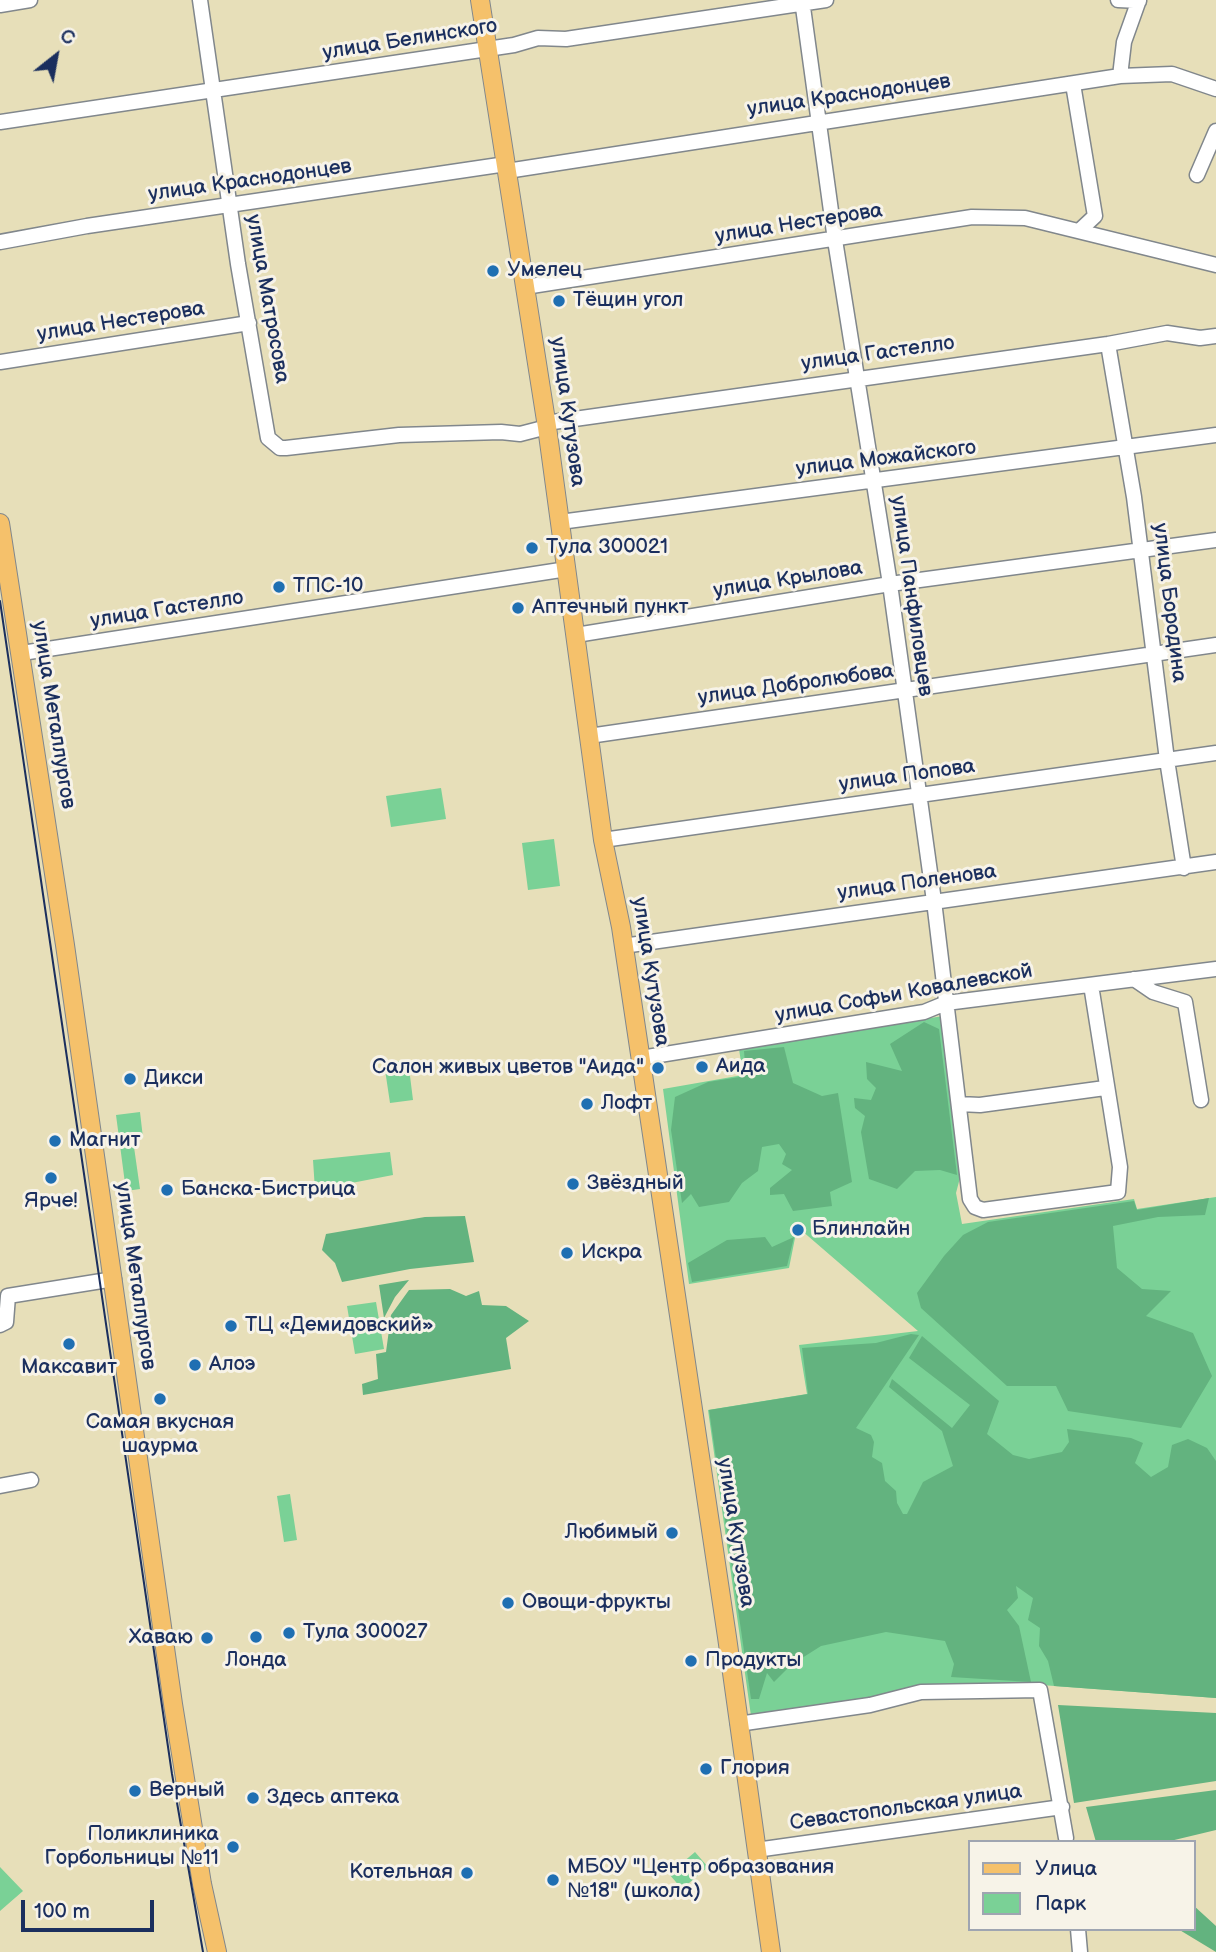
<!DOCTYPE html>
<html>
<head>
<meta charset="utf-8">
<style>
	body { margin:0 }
	#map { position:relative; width:1216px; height:1952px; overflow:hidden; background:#e7dfb9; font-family:"Balsamiq Sans",sans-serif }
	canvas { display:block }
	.legend { position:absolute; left:968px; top:1840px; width:228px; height:91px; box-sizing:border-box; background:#f7f3e8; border:2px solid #9fa5b1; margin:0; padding:9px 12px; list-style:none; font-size:21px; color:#1b2f5e }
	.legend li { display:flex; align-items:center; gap:14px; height:35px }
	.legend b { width:35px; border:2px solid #9fa5b1 }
	.north { position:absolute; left:21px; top:21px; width:70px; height:70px; -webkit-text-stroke:5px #f7f3e8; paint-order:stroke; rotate:31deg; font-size:19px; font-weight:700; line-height:28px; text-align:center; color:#1b2f5e }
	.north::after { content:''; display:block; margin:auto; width:24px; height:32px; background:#1b2f5e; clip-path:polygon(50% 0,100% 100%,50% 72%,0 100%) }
	.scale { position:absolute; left:21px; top:1900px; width:133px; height:32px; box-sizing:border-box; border:4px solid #1b2f5e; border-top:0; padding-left:9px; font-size:21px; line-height:24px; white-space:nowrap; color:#1b2f5e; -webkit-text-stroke:5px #f7f3e8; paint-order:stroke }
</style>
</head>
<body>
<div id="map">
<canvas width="1216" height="1952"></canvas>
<ul class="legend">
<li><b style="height:9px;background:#f5c16b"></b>Улица</li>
<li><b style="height:19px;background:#7ad196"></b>Парк</li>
</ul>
<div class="north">С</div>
<div class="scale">100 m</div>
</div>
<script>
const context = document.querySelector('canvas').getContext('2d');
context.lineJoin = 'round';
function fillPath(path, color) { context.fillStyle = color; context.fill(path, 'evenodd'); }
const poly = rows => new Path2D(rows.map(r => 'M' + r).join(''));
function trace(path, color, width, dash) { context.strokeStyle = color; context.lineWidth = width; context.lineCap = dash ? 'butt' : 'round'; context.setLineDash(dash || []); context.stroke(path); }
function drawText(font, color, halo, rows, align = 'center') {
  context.font = font + ' "Balsamiq Sans",sans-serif'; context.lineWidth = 6; context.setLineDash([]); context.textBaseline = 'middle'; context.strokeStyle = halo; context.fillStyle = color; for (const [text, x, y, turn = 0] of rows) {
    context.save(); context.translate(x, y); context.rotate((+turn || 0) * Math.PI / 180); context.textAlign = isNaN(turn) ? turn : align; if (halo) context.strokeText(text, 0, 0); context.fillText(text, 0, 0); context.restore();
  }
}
const green = poly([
	[441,788,446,819,391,827,386,796],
	[554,839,560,886,528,890,522,843],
	[943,1016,962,1170,956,1193,962,1224,1134,1199,1137,1209,1216,1197,1216,1698,1041,1685,872,1700,751,1716,708,1410,807,1394,799,1345,918,1331,801,1230,796,1233,789,1268,689,1284,663,1089,743,1075,739,1049],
	[408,1060,413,1100,390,1103,384,1063],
	[140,1112,143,1138,133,1140,140,1189,126,1191,116,1115],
	[390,1152,393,1175,315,1190,313,1160],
	[376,1302,384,1349,355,1354,347,1306],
	[290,1494,297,1540,284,1542,277,1496],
	[695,1852,708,1867,682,1889,669,1874],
	[0,1867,23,1891,0,1911]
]);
const forest = poly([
	[924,1022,939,1029,957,1175,940,1170,915,1171,897,1189,869,1179,861,1132,865,1116,855,1108,854,1098,871,1100,876,1088,867,1079,866,1062,902,1071,890,1044],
	[784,1047,793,1083,822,1096,838,1093,852,1182,830,1192,832,1206,793,1211,784,1194,770,1195,770,1188,792,1170,782,1164,786,1154,779,1144,762,1147,758,1171,742,1183,729,1202,699,1207,691,1194,682,1203,671,1130,675,1097,708,1082,746,1076,744,1051],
	[1209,1198,1205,1215,1158,1217,1113,1226,1117,1268,1142,1289,1171,1291,1146,1316,1193,1333,1212,1376,1181,1428,1068,1411,1056,1386,1007,1386,921,1308,917,1293,944,1256,963,1235,988,1222,1134,1201,1137,1210],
	[465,1216,474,1262,410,1269,342,1282,335,1263,322,1250,326,1234,425,1217],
	[765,1237,772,1247,794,1237,787,1266,692,1282,688,1263,727,1240],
	[409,1280,395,1297,384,1318,379,1285],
	[450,1289,466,1296,479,1291,482,1305,506,1306,529,1321,506,1338,511,1369,363,1395,362,1384,378,1379,376,1354,386,1352,391,1315,409,1290],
	[911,1334,919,1335,856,1428,871,1435,874,1442,872,1457,882,1463,885,1481,896,1491,897,1503,903,1514,907,1514,923,1482,953,1466,942,1431,889,1387,892,1379,952,1428,970,1405,909,1358,922,1336,999,1401,987,1434,1013,1455,1029,1459,1062,1452,1069,1442,1067,1429,1131,1438,1143,1443,1135,1463,1151,1477,1168,1467,1172,1445,1188,1439,1207,1448,1216,1461,1216,1698,1054,1686,1048,1661,1039,1646,1040,1628,1028,1620,1033,1598,1016,1586,1018,1598,1007,1610,1019,1626,1031,1682,951,1677,954,1664,945,1641,886,1632,821,1646,791,1665,774,1682,767,1673,759,1699,751,1699,709,1410,808,1394,802,1348,876,1343],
	[1058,1705,1216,1713,1216,1781,1074,1803],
	[1216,1790,1216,1830,1166,1842,1096,1842,1086,1807],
	[1193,1905,1216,1926,1216,1952,1178,1929,1193,1929]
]);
const minor = poly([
	[200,0,238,264,268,438,280,448,286,448,399,435,501,432,520,434,547,427],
	[802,0,835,240,890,584,934,901,970,1199,975,1207,983,1210,1118,1192,1120,1167,1091,985],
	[1118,0,1139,1],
	[0,5,30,0],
	[1120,76,1172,74,1216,89],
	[1073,84,1095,216,1079,231],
	[0,122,514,45,538,38,566,39,826,0],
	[507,171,1120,76,1124,42,1139,0],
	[1197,175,1216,131],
	[0,242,87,226,506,164],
	[525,287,972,217,1025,218,1216,265],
	[1108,344,1134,497,1167,760,1184,868],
	[0,362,249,323],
	[546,423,1108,344,1167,333,1200,338,1216,336],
	[560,522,1216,435],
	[576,635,890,584,1216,540],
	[22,653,567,569],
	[589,736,1216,645],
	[603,840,1216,753],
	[623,946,1216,862],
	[1134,979,1153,992,1185,1002,1201,1100],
	[641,1058,924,1012,946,1003,1216,969],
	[959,1104,980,1105,1105,1088],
	[0,1325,6,1322,8,1296,114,1279],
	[0,1486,31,1480],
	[738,1724,870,1705,921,1692,1040,1690,1066,1838],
	[756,1850,1062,1807],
	[1078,1929,1080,1952]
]);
const major = poly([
	[480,0,547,427,603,840,621,927,727,1637,771,1952],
	[0,523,65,945,173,1704,202,1884,217,1952]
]);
const tram = poly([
	[0,601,172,1774,203,1952]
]);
const markers = [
	[493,271,7,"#1f6fb2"],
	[559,301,7,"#1f6fb2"],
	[532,548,7,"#1f6fb2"],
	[279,587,7,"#1f6fb2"],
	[518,608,7,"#1f6fb2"],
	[702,1067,7,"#1f6fb2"],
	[658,1068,7,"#1f6fb2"],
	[130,1079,7,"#1f6fb2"],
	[587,1104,7,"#1f6fb2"],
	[55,1141,7,"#1f6fb2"],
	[51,1178,7,"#1f6fb2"],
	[573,1184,7,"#1f6fb2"],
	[167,1190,7,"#1f6fb2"],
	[798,1230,7,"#1f6fb2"],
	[567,1253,7,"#1f6fb2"],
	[231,1326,7,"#1f6fb2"],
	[69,1344,7,"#1f6fb2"],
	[195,1365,7,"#1f6fb2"],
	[160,1399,7,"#1f6fb2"],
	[672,1533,7,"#1f6fb2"],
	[508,1603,7,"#1f6fb2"],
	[289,1633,7,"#1f6fb2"],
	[256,1637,7,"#1f6fb2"],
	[207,1638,7,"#1f6fb2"],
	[691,1661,7,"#1f6fb2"],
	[706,1769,7,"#1f6fb2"],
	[135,1791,7,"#1f6fb2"],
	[253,1798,7,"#1f6fb2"],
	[233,1847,7,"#1f6fb2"],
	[467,1873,7,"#1f6fb2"],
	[553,1880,7,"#1f6fb2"]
];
const streetNames = [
	["улица Белинского",410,40,-9],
	["улица Краснодонцев",849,96,-8],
	["улица Краснодонцев",250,181,-8],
	["улица Нестерова",799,224,-9],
	["улица Матросова",267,299,80],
	["улица Нестерова",121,322,-9],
	["улица Гастелло",878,354,-8],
	["улица Кутузова",567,412,82],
	["улица Можайского",886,459,-7],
	["улица Крылова",788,580,-9],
	["улица Панфиловцев",911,596,82],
	["улица Бородина",1169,603,83],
	["улица Гастелло",167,610,-9],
	["улица Добролюбова",796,685,-8],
	["улица Металлургов",53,715,81],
	["улица Попова",907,776,-8],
	["улица Поленова",917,883,-8],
	["улица Кутузова",650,972,81],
	["улица Софьи Ковалевской",904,994,-10],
	["улица Металлургов",135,1276,82],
	["улица Кутузова",735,1533,81],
	["Севастопольская улица",906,1808,-8]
];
const poiNames = [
	["Умелец",507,271],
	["Тёщин угол",573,301],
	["Тула 300021",546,548],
	["ТПС-10",293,587],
	["Аптечный пункт",532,608],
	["Аида",716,1067],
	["Салон живых цветов \"Аида\"",644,1068,"right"],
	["Дикси",144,1079],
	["Лофт",601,1104],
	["Магнит",69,1141],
	["Звёздный",587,1184],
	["Банска-Бистрица",181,1190],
	["Ярче!",51,1202,"center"],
	["Блинлайн",812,1230],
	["Искра",581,1253],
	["ТЦ «Демидовский»",245,1326],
	["Алоэ",209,1365],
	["Максавит",69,1368,"center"],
	["Самая вкусная",160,1423,"center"],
	["шаурма",160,1447,"center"],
	["Любимый",658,1533,"right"],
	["Овощи-фрукты",522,1603],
	["Тула 300027",303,1633],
	["Хаваю",193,1638,"right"],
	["Лонда",256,1661,"center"],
	["Продукты",705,1661],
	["Глория",720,1769],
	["Верный",149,1791],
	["Здесь аптека",267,1798],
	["Поликлиника",219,1835,"right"],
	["Горбольницы №11",219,1859,"right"],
	["МБОУ \"Центр образования",567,1868],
	["№18\" (школа)",567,1892],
	["Котельная",453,1873,"right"]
];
fillPath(green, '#7ad196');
fillPath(forest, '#63b37f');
trace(minor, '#81878c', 17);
trace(major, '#81878c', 20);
trace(minor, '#fff', 14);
trace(major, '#f5c16b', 18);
trace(tram, '#1b2f5e', 2);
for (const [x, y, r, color] of markers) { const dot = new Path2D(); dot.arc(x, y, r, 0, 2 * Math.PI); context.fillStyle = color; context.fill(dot); trace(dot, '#f7f3e8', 2.5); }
drawText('21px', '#1b2f5e', '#f7f3e8', streetNames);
drawText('21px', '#1b2f5e', '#f7f3e8', poiNames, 'left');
</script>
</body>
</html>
